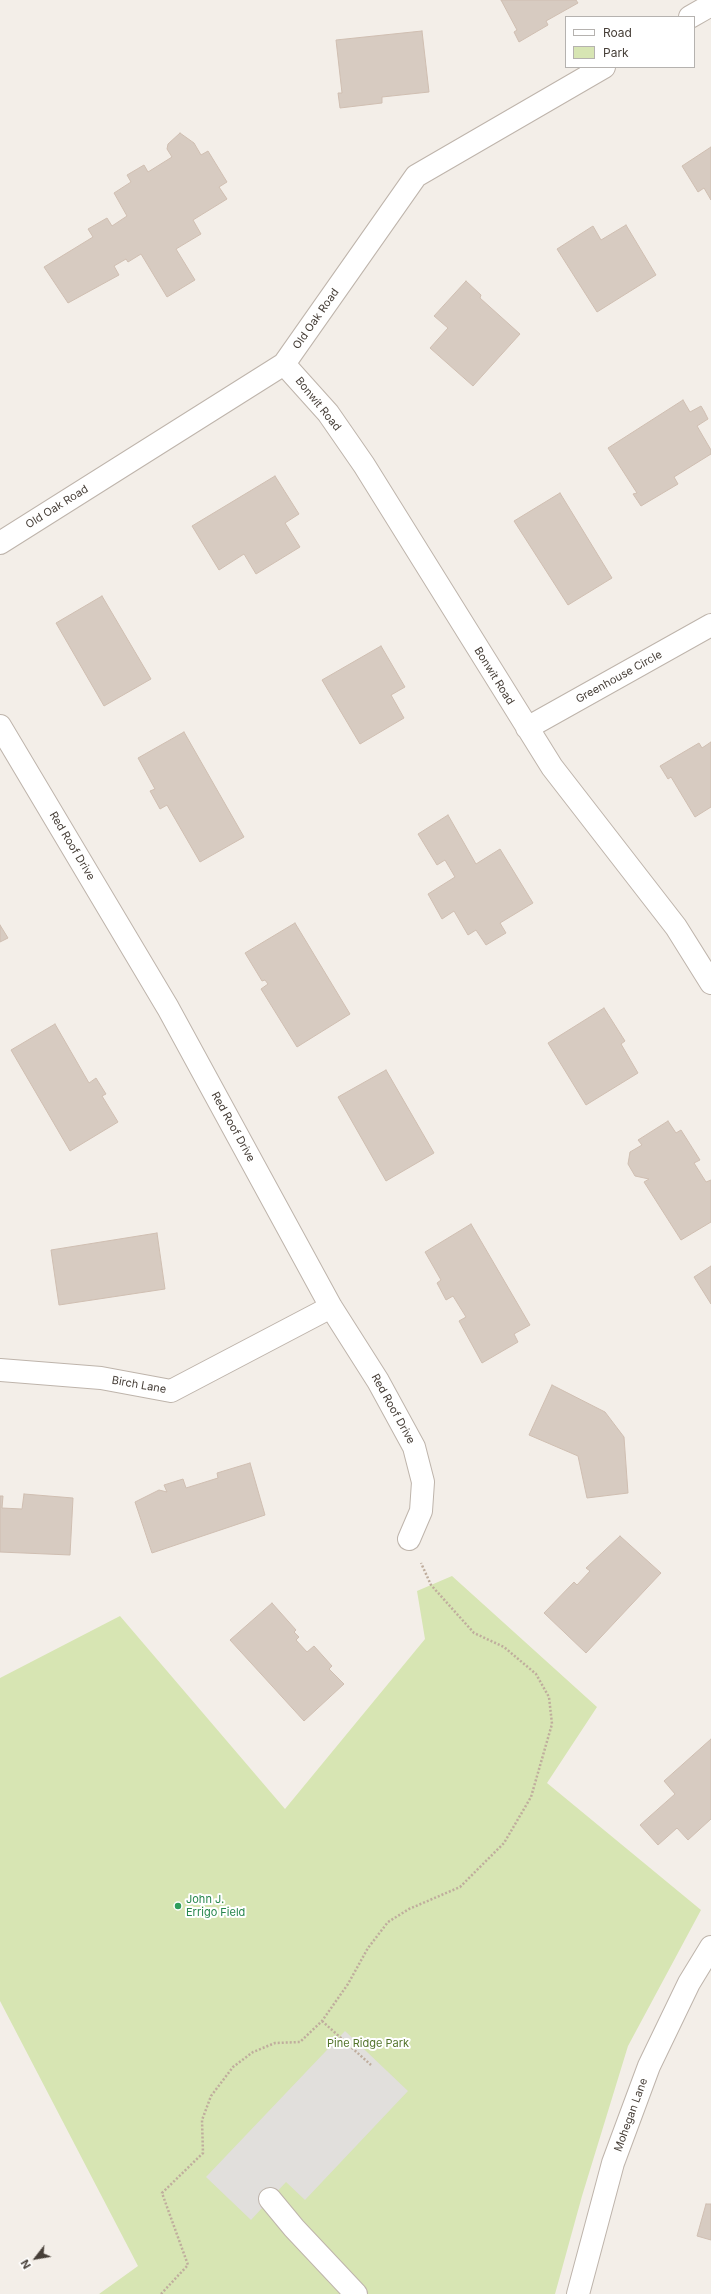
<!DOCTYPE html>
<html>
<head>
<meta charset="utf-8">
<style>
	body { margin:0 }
	#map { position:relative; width:711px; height:2294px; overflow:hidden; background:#f3eee8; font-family:Inter,sans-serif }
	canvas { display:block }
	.legend { position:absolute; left:565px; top:16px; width:130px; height:52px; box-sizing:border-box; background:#fff; border:1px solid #b5b2af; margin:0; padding:5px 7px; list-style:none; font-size:12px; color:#463e37 }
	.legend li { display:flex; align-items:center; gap:8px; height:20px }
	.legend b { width:20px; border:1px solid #b5b2af }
	.north { position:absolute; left:16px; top:2238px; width:40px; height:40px; -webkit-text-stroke:3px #fff; paint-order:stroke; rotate:239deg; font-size:11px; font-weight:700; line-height:16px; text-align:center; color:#463e37 }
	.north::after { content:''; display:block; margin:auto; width:14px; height:18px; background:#463e37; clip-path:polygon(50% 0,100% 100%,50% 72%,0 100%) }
</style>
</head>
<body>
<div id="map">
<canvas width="711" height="2294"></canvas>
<ul class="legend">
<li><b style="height:5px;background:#fff"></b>Road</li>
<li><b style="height:11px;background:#d7e5b3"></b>Park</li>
</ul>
<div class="north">N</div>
</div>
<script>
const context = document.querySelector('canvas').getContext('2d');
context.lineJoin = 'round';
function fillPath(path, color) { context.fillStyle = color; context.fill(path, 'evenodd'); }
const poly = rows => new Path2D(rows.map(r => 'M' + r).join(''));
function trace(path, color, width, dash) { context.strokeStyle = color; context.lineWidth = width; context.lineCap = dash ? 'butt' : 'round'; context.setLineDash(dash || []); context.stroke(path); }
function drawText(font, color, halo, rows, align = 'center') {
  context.font = font + ' Inter,sans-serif'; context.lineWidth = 4; context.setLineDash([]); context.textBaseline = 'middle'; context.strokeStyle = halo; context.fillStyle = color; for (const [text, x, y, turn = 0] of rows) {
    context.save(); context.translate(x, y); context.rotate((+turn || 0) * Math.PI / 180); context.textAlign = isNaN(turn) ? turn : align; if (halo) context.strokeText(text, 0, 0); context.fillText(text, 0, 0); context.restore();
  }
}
const green = poly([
	[452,1576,597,1707,547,1783,701,1910,628,2046,582,2196,555,2294,99,2294,138,2266,0,2001,0,1678,120,1616,285,1809,425,1639,417,1591]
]);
const parking = poly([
	[345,2031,408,2091,305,2200,286,2182,251,2220,206,2177]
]);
const building = poly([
	[501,0,576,0,578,3,546,21,548,25,519,42,514,32,517,30,501,0],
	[422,31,429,92,382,97,382,103,340,108,338,93,342,93,336,40,422,31],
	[180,133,194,143,201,155,208,151,227,182,219,187,227,199,193,220,201,234,176,249,195,280,167,297,141,254,128,262,126,259,114,266,119,275,68,303,44,267,93,237,88,229,107,218,112,226,127,216,114,193,131,182,127,175,144,165,148,172,172,157,167,149,168,144,180,133],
	[711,147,711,200,704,188,698,192,682,166,711,147],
	[626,225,656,275,597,312,557,249,593,226,601,240,626,225],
	[466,281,481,295,480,298,520,334,473,386,430,348,448,328,434,316,466,281],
	[683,400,690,412,701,406,704,411,708,419,697,426,711,450,711,454,674,477,678,484,641,506,633,494,637,493,608,448,683,400],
	[275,476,299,514,285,523,300,547,256,574,244,554,219,570,192,526,275,476],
	[560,493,612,578,568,605,514,521,560,493],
	[102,596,151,679,104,706,56,623,102,596],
	[381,646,405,687,391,695,404,718,360,744,322,680,381,646],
	[184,732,244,837,200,862,167,805,160,809,150,791,155,789,138,758,184,732],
	[711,742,711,807,695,817,671,777,668,779,660,766,699,743,702,748,711,742],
	[448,815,476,864,500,849,533,903,500,923,506,933,486,945,476,930,468,935,454,911,442,919,428,894,455,877,445,860,437,865,418,834,448,815],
	[295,923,350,1014,297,1047,261,989,268,984,265,980,262,981,245,953,295,923],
	[0,925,8,938,0,942,0,925],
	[604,1008,625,1041,621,1044,638,1073,586,1105,548,1043,604,1008],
	[55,1024,89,1083,96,1078,106,1094,102,1096,118,1122,70,1151,11,1050,55,1024],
	[386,1070,434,1153,386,1181,338,1097,386,1070],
	[668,1121,676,1133,681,1130,700,1160,694,1163,706,1182,711,1180,711,1222,681,1240,644,1182,649,1179,635,1176,628,1164,630,1152,642,1145,638,1140,668,1121],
	[471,1224,530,1325,514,1334,518,1342,482,1363,459,1321,466,1317,453,1296,446,1300,437,1283,441,1280,425,1252,471,1224],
	[157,1233,165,1289,59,1305,51,1250,157,1233],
	[711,1266,711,1304,694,1277,711,1266],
	[552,1385,605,1412,624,1437,628,1493,587,1498,578,1456,529,1435,552,1385],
	[250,1463,265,1515,152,1553,135,1502,159,1490,167,1492,164,1485,183,1479,186,1488,218,1478,217,1473,250,1463],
	[24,1494,73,1498,70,1555,0,1552,0,1496,3,1496,2,1508,22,1509,24,1494],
	[620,1536,661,1573,586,1653,544,1613,574,1582,577,1585,590,1571,586,1568,620,1536],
	[272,1603,296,1630,294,1632,299,1637,296,1640,307,1652,314,1646,332,1666,329,1669,344,1684,304,1721,230,1640,272,1603],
	[711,1739,711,1819,688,1840,677,1828,658,1845,640,1825,675,1794,664,1781,711,1739],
	[706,2204,711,2204,711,2240,697,2236,706,2204]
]);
const path = poly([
	[322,2021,371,2065],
	[161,2294,188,2265,162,2193,203,2153,202,2120,211,2096,233,2067,253,2052,275,2043,300,2042,322,2021,348,1984,368,1948,388,1922,409,1909,460,1887,504,1843,531,1797,552,1724,549,1697,536,1674,504,1647,474,1633,431,1585,421,1563]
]);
const minor = poly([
	[690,17,711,5],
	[284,364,328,413,364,465,552,767,676,927,711,983],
	[0,543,284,364,416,176,604,67],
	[0,726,168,1008,331,1307,378,1381,414,1447,423,1482,421,1511,409,1539],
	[527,728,711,625],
	[0,1370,101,1378,171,1391,331,1307],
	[270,2199,294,2228,356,2294],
	[578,2294,613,2163,649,2066,689,1983,711,1947]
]);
const markers = [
	[178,1906,4,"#2e9e5b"]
];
const streetNames = [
	["Old Oak Road",316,319,-55],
	["Bonwit Road",318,404,51],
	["Old Oak Road",57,507,-32],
	["Bonwit Road",494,676,58],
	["Greenhouse Circle",619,677,-29],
	["Red Roof Drive",72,846,59],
	["Red Roof Drive",233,1127,61],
	["Birch Lane",139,1385,10],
	["Red Roof Drive",393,1409,61],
	["Mohegan Lane",631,2115,-70]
];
const leisureNames = [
	["John J.",186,1900],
	["Errigo Field",186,1913]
];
const parkNames = [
	["Pine Ridge Park",368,2044]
];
fillPath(green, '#d7e5b3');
fillPath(parking, '#e1dfdc');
fillPath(building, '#d7cbc1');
trace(building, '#cfbeb1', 1);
trace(minor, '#beb4ab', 24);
trace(path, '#bfad9d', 2.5, [2, 2]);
trace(minor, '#fff', 22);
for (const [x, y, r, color] of markers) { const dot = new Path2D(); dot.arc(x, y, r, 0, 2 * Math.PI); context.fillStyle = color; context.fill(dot); trace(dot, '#fff', 1.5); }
drawText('11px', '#463e37', '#fff', streetNames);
drawText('11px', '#27864d', '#fff', leisureNames, 'left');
drawText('11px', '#54752d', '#fff', parkNames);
</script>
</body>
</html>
